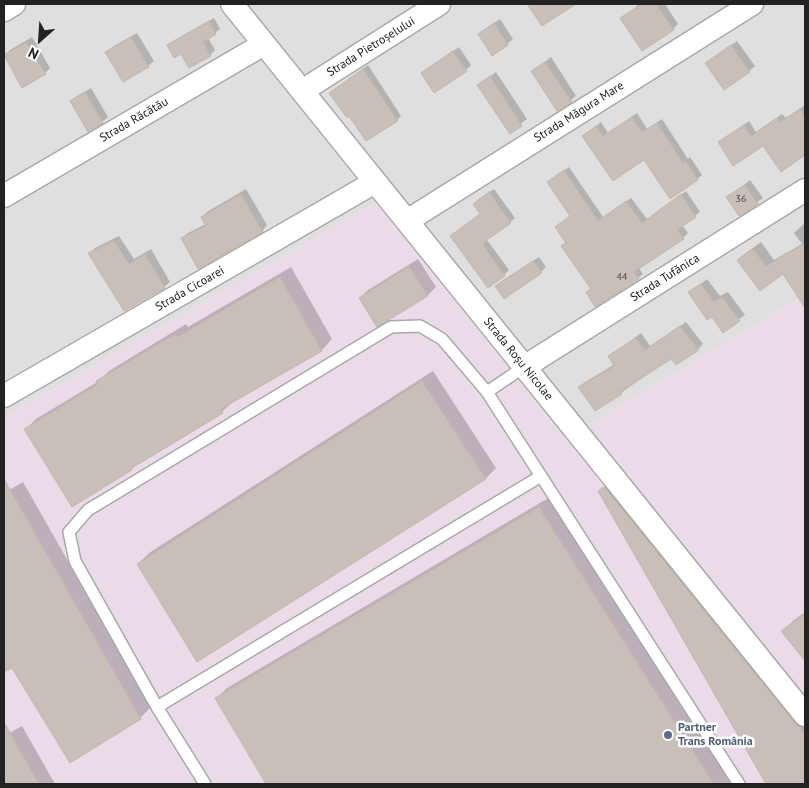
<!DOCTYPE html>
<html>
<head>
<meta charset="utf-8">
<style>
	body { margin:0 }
	#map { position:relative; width:809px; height:788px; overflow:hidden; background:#f2efe9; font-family:"PT Sans",sans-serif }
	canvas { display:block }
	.frame { position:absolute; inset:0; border:5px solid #222; pointer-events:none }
	.north { position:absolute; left:15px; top:15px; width:50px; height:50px; -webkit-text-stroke:4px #fff; paint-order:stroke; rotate:206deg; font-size:14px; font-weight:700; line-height:20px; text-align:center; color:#222 }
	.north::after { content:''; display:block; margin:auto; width:18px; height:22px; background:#222; clip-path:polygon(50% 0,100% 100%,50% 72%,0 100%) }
</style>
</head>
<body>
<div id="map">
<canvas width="809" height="788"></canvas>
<div class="frame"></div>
<div class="north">N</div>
</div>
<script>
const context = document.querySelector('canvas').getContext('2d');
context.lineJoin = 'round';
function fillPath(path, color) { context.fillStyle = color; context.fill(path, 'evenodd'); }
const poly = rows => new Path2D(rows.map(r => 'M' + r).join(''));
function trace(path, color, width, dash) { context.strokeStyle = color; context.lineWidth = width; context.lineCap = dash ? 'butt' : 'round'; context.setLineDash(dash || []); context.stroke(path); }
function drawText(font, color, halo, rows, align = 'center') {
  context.font = font + ' "PT Sans",sans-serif'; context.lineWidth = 5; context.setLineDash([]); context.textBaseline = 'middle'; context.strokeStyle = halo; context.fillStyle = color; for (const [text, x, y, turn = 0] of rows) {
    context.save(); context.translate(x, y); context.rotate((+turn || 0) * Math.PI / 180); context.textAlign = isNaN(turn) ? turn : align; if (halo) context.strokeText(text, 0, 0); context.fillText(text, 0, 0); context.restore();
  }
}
const residential = poly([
	[4,4,805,4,805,295,593,422,567,442,377,202,4,417]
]);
const industrial = poly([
	[377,202,567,442,593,422,805,295,805,784,4,784,4,417]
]);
const shadow = poly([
	[637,4,665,4,678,24,673,29,622,19,638,5],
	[214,18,220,29,208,38,215,50,210,55,190,67,182,52,169,46,173,41],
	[500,19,513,39,507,44,479,34],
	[137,33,154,61,148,66,107,53,112,47],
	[32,37,50,68,45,73,5,55,10,50],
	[737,41,755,66,749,71,707,63],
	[459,47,471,65,466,70,422,73,428,68],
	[551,57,576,96,558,109,533,71],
	[368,65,401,116,397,120,335,89],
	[496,72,527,119,510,132,479,85],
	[91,88,108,117,102,122,71,101,77,96],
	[805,105,805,154,781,170,764,144,719,142,749,121,756,132,782,114,786,118],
	[637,113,647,129,662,119,688,159,690,157,702,175,697,179,583,136,601,122,608,133],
	[569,167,603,217,631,198,647,219,686,191,700,212,682,225,688,233,683,238,638,267,643,274,638,278,587,292,592,288,562,246,567,242,556,227,571,215,549,182],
	[750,180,763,198,739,215,727,198],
	[246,189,267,225,262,231,182,238,188,233,206,224,202,218,207,212],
	[494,189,515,218,487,240,509,270,504,275,452,237,481,214,479,199],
	[805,223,805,288,797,293,783,272,738,260,746,253,761,242,774,260,802,244,794,233],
	[119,236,134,259,151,249,170,282,164,287,125,310,90,253,95,248],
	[539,257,546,267,541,272,502,281],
	[418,259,436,287,428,295,377,325,360,298,368,290],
	[291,267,332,339,322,350,233,401,222,412,137,463,132,469,25,430,36,419,99,381,109,371,186,324,188,327],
	[707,279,720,296,728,292,745,315,723,331,712,316,690,293],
	[686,322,703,344,698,349,671,357,621,393,580,387,585,382,615,364,610,356,641,333,650,346],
	[433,371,496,468,486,478,198,660,138,564,149,553],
	[610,481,805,711,805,784,767,784,600,492],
	[23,482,151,707,140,718,13,666,4,670,4,493],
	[550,497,731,784,268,784,217,698,227,688],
	[805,612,805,659,783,631,793,621],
	[22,726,55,784,4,784,4,736]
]);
const building = poly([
	[527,4,576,4,542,26,527,4],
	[642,4,656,4,674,30,642,51,620,18,642,4],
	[209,21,216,34,203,42,211,56,189,68,181,54,174,58,167,45,209,21],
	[494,23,508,45,492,56,478,34,494,23],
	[131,37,149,67,123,82,105,52,131,37],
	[26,42,46,74,22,88,4,55,26,42],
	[731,45,750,72,724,90,705,63,731,45],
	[453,51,467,71,434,93,421,73,453,51],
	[545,62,572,102,557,111,531,71,545,62],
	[363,69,398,121,366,141,349,116,347,118,329,93,363,69],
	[490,76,522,126,510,134,477,85,490,76],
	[85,92,103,123,88,132,70,101,85,92],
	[800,109,805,117,805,155,781,172,763,146,733,166,718,142,744,125,751,136,777,118,780,122,800,109],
	[632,117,642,132,657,123,683,163,686,161,698,180,670,199,644,160,613,181,582,136,596,126,603,136,632,117],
	[564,170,598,221,626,201,642,223,681,194,696,217,677,230,684,239,634,272,639,279,595,307,586,292,591,289,561,246,566,243,555,227,570,216,547,182,564,170],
	[745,185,758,204,739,216,726,197,745,185],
	[489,192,511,223,484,242,485,243,483,245,505,276,488,288,450,236,480,214,473,204,489,192],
	[241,194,263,232,198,269,181,238,206,226,201,217,241,194],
	[114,241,129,264,145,254,165,288,124,311,88,253,114,241],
	[805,243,805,308,783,274,760,291,737,260,753,249,766,266,805,243],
	[533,261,542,273,504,299,495,286,533,261],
	[409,266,428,296,377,327,359,298,409,266],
	[280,277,322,351,221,409,223,413,132,468,132,470,72,507,24,429,98,384,96,381,175,334,177,337,280,277],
	[701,284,714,301,722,297,740,321,723,333,712,317,707,320,688,292,701,284],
	[680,326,699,350,676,365,671,359,620,392,622,394,595,411,578,387,614,366,608,356,636,338,645,350,680,326],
	[422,381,486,479,197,662,137,564,422,381],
	[4,479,141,719,70,763,12,668,4,672,4,479],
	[604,487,795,723,805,734,805,784,766,784,598,491,604,487],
	[539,507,714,784,266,784,215,698,539,507],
	[805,614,805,661,781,631,805,614],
	[4,722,39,784,4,784,4,722]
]);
const lane = poly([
	[487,392,524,367],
	[157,707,541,476],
	[205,784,157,707,75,561,69,532,88,510,391,327,420,326,442,339,487,392,739,784]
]);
const street = poly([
	[232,4,805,715],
	[4,10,14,4],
	[302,91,439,4],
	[4,196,264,44],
	[407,221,752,4],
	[524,367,805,190],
	[4,396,375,182]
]);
const markers = [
	[668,735,5,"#5c6f8a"]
];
const numberNames = [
	["36",741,199],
	["44",622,277]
];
const streetNames = [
	["Strada Pietroșelului",371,47,-32],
	["Strada Măgura Mare",579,112,-32],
	["Strada Răcătău",134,120,-30],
	["Strada Tufănica",665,278,-32],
	["Strada Cicoarei",190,289,-30],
	["Strada Roșu Nicolae",518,359,51]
];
const serviceNames = [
	["Partner",678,728],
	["Trans România",678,742]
];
fillPath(residential, '#e0dfdf');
fillPath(industrial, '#ebdbe8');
fillPath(shadow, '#0003');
fillPath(building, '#c7bfb8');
trace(building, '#c4b6ab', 1);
trace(lane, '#a9a9a9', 14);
trace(street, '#a9a9a9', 25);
trace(lane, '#fff', 11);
trace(street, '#fff', 22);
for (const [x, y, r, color] of markers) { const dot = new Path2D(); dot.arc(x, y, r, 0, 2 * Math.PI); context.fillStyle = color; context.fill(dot); trace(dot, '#fff', 2); }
drawText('10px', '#4b4948', null, numberNames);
drawText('12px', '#222', '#fff', streetNames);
drawText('bold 12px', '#4e5e75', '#fff', serviceNames, 'left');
</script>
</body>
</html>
